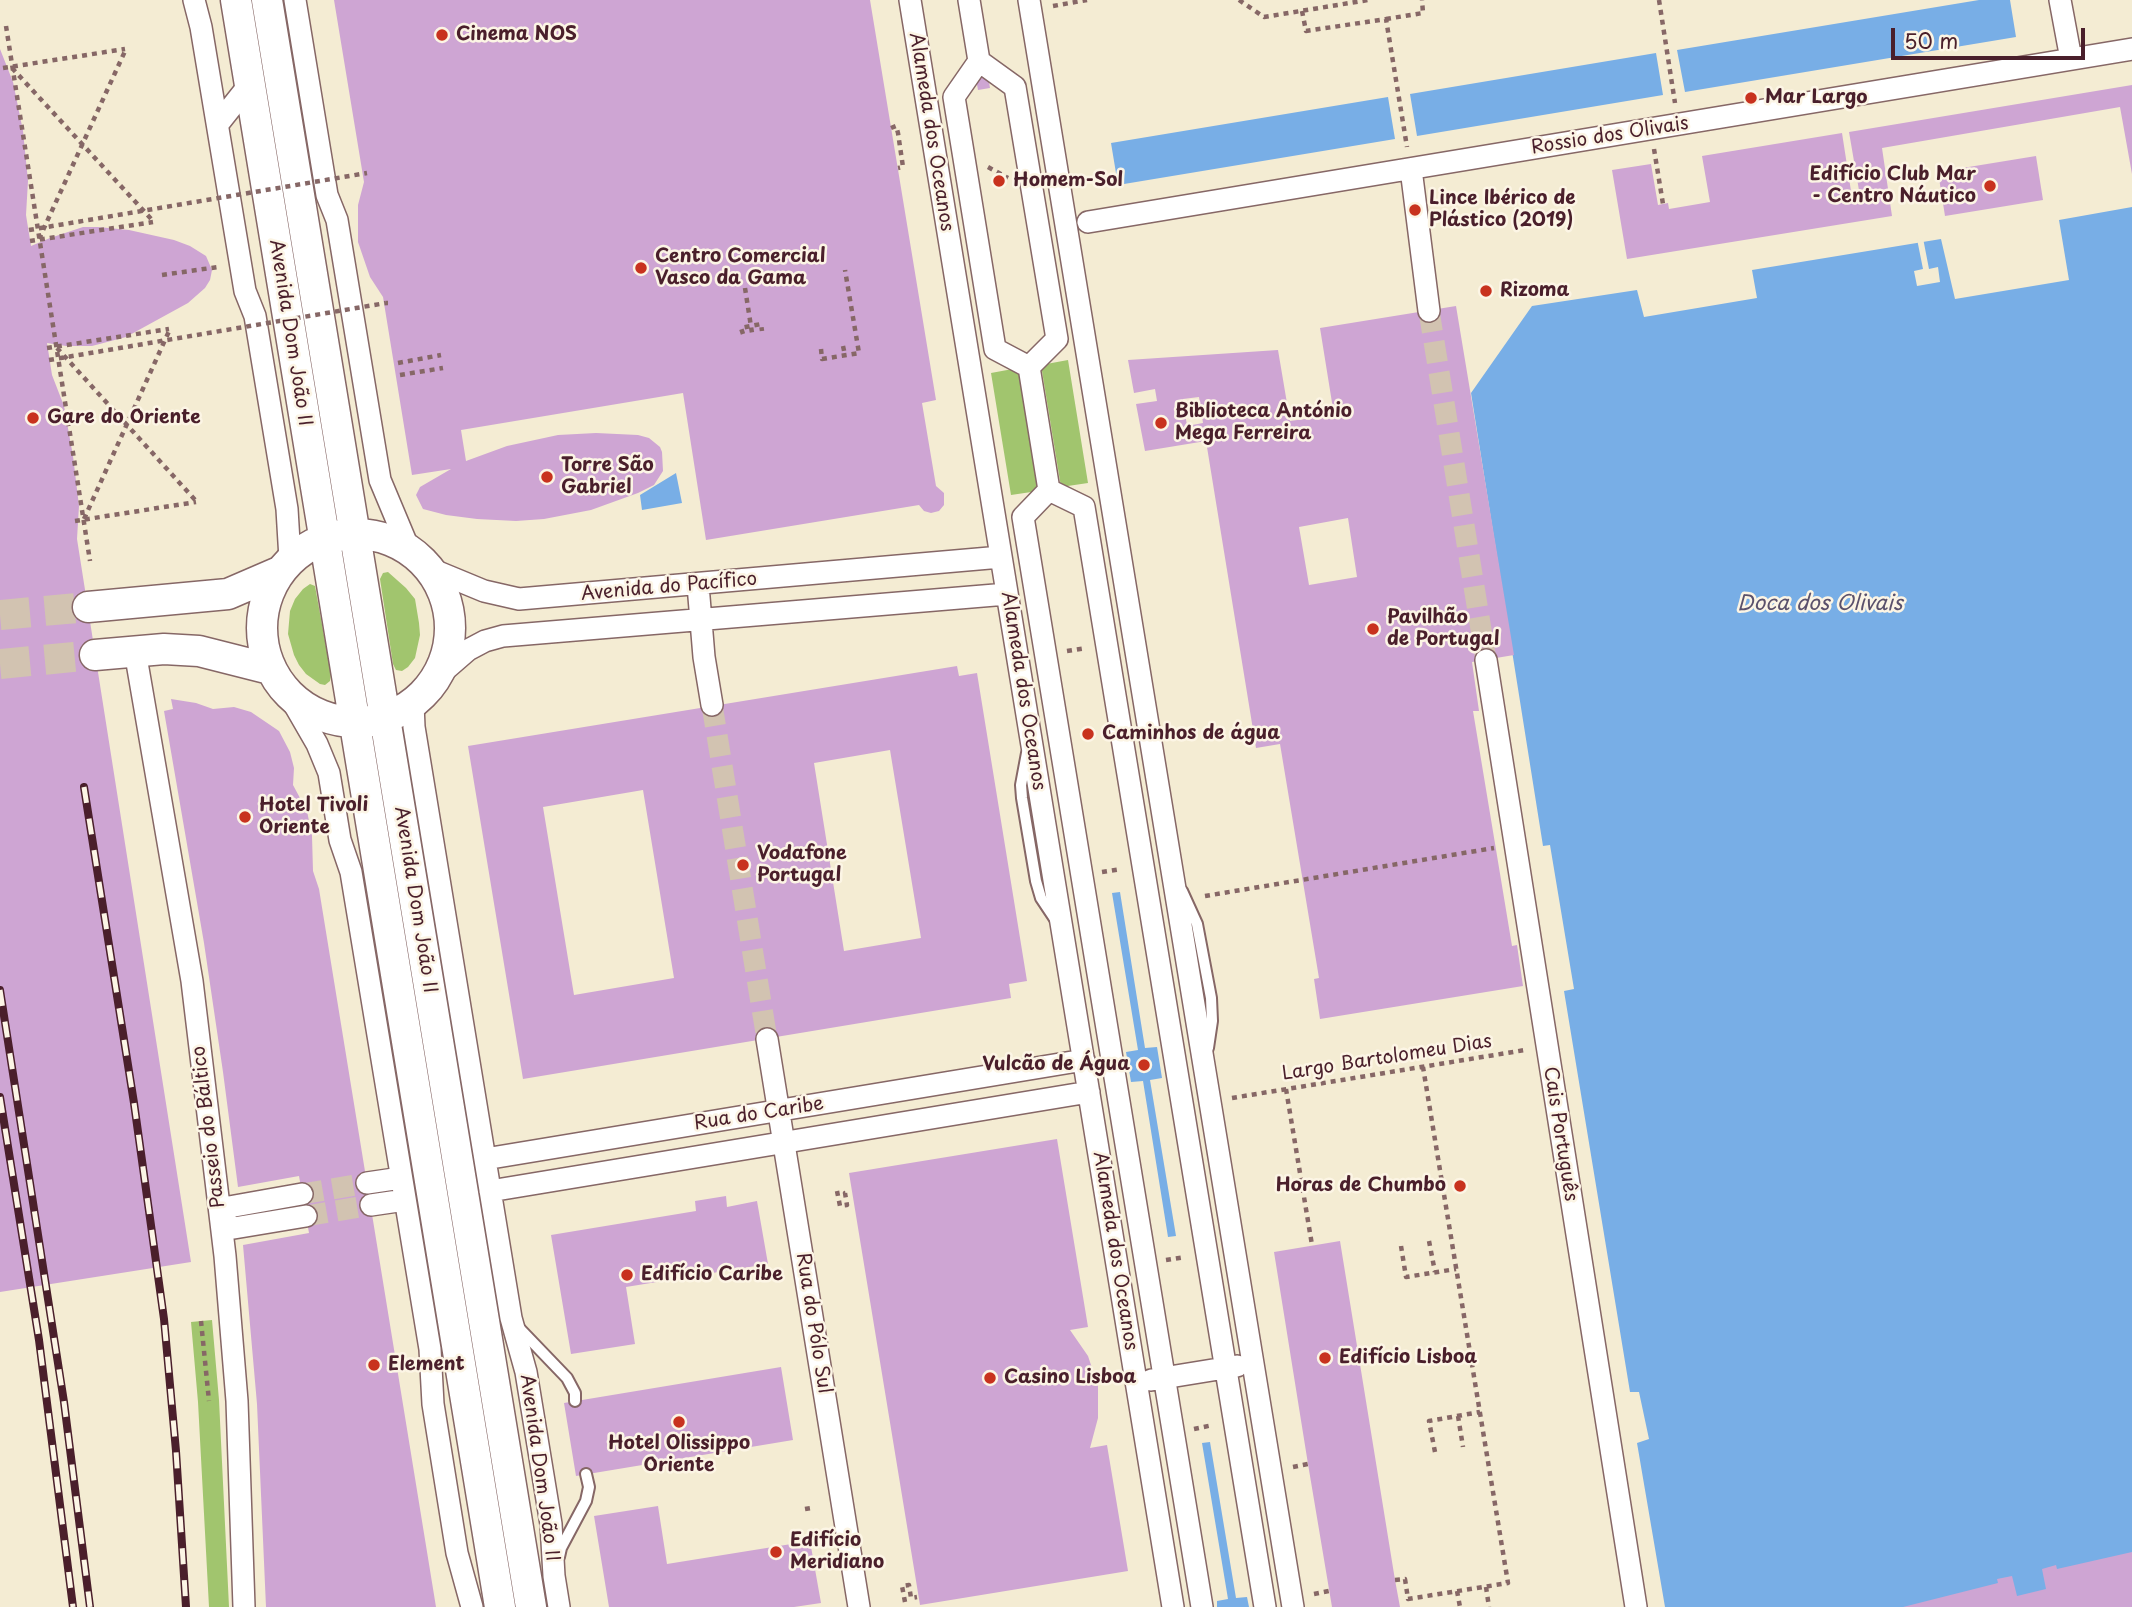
<!DOCTYPE html>
<html>
<head>
<meta charset="utf-8">
<style>
	body { margin:0 }
	#map { position:relative; width:2132px; height:1607px; overflow:hidden; background:#f4ecd3; font-family:"Playpen Sans",sans-serif }
	canvas { display:block }
	.scale { position:absolute; left:1891px; top:28px; width:194px; height:32px; box-sizing:border-box; border:4px solid #4a1f2b; border-top:0; padding-left:9px; font-size:21px; line-height:24px; white-space:nowrap; color:#4a1f2b; -webkit-text-stroke:5px #fcf5e5; paint-order:stroke }
</style>
</head>
<body>
<div id="map">
<canvas width="2132" height="1607"></canvas>
<div class="scale">50 m</div>
</div>
<script>
const context = document.querySelector('canvas').getContext('2d');
context.lineJoin = 'round';
function fillPath(path, color) { context.fillStyle = color; context.fill(path, 'evenodd'); }
const poly = rows => new Path2D(rows.map(r => 'M' + r).join(''));
function trace(path, color, width, dash) { context.strokeStyle = color; context.lineWidth = width; context.lineCap = dash ? 'butt' : 'round'; context.setLineDash(dash || []); context.stroke(path); }
function drawText(font, color, halo, rows, align = 'center') {
  context.font = font + ' "Playpen Sans",sans-serif'; context.lineWidth = 5; context.setLineDash([]); context.textBaseline = 'middle'; context.strokeStyle = halo; context.fillStyle = color; for (const [text, x, y, turn = 0] of rows) {
    context.save(); context.translate(x, y); context.rotate((+turn || 0) * Math.PI / 180); context.textAlign = isNaN(turn) ? turn : align; if (halo) context.strokeText(text, 0, 0); context.fillText(text, 0, 0); context.restore();
  }
}
const green = poly([
	[1068,360,1088,483,1061,487,1041,365],
	[1018,368,1038,491,1011,495,991,373],
	[388,572,406,588,415,599,419,623,420,635,415,658,408,667,402,671,396,670,393,664,380,579,383,573],
	[310,584,315,586,331,674,330,681,325,685,320,684,306,674,299,665,294,655,288,634,290,611,295,599,303,589],
	[212,1320,219,1400,229,1607,209,1607,198,1402,191,1322]
]);
const water = poly([
	[1979,0,2010,0,2016,37,1685,92,1677,50],
	[1656,53,1663,95,1417,136,1410,94],
	[1388,97,1395,139,1118,185,1111,143],
	[2132,207,2132,1607,1665,1607,1637,1443,1649,1439,1639,1392,1630,1392,1564,991,1574,989,1550,845,1543,846,1471,393,1532,306,1637,290,1644,317,1757,298,1752,270,1941,239,1955,299,2069,280,2059,220],
	[676,473,682,503,642,510,640,495],
	[1120,892,1145,1048,1157,1047,1162,1078,1150,1080,1176,1236,1168,1237,1143,1081,1131,1082,1126,1052,1138,1050,1112,893],
	[1210,1442,1236,1598,1247,1597,1249,1607,1217,1607,1217,1601,1228,1599,1202,1443]
]);
const pier = poly([
	[1923,238,1929,269,1938,267,1940,282,1917,286,1914,271,1923,269,1917,239]
]);
const building = poly([
	[334,0,870,0,936,400,922,403,936,486,944,493,944,505,939,511,931,513,924,511,919,505,706,540,683,393,461,430,466,461,507,446,558,435,596,433,638,435,649,438,660,447,662,452,663,471,654,485,638,493,591,510,544,519,516,521,477,519,446,515,423,509,416,495,420,487,451,469,412,475,383,297,370,277,358,242,358,205,364,182],
	[0,49,13,82,23,131,28,181,26,215,31,246,50,238,83,227,98,227,129,230,174,240,190,246,206,256,212,270,210,280,205,288,188,303,126,337,92,346,66,346,47,343,52,375,64,406,73,456,79,506,77,539,191,1262,0,1292],
	[988,77,990,88,978,90,976,79],
	[2132,85,2132,174,2120,107,1882,148,1892,216,1627,259,1612,170,1651,164,1658,205,1668,203,1669,209,1710,202,1702,156,1842,133,1853,204,1861,202,1849,132],
	[2036,156,2043,200,1945,216,1938,172],
	[1456,306,1514,655,1472,662,1479,711,1473,711,1512,946,1517,945,1523,986,1320,1019,1314,979,1319,978,1280,744,1256,748,1206,441,1145,451,1136,404,1157,401,1155,389,1134,393,1128,360,1278,350,1290,421,1334,415,1320,328],
	[1199,397,1203,423,1187,426,1183,399],
	[1348,518,1357,577,1309,585,1299,527],
	[957,666,959,676,977,673,1027,981,1009,984,1011,998,523,1079,468,746],
	[890,750,921,938,844,951,814,763],
	[643,790,674,978,574,995,543,807],
	[171,699,196,703,213,709,234,707,251,712,279,731,290,752,294,768,293,785,307,811,312,836,313,871,319,889,436,1607,266,1607,257,1404,243,1245,309,1233,299,1176,238,1187,223,1072,204,943,164,711,173,709],
	[1057,1139,1088,1327,1070,1330,1088,1356,1098,1386,1098,1418,1090,1448,1107,1445,1128,1571,920,1605,849,1173],
	[726,1196,727,1207,757,1201,768,1264,626,1287,635,1344,571,1354,551,1235,696,1211,695,1201],
	[1340,1241,1395,1580,1400,1607,1332,1607,1308,1464,1274,1252],
	[781,1367,793,1440,576,1476,564,1403],
	[658,1506,667,1564,810,1541,821,1603,794,1607,609,1607,594,1516],
	[2132,1552,2132,1607,1903,1607,1998,1583,1997,1579,2012,1576,2017,1596,2046,1589,2042,1569,2056,1565,2057,1569]
]);
const streetTunnel = poly([
	[1429,311,1486,660],
	[712,705,767,1039],
	[302,1194,367,1183],
	[306,1216,371,1205]
]);
const secondaryTunnel = poly([
	[0,615,88,607],
	[0,664,95,655]
]);
const path = poly([
	[1239,0,1264,17,1368,0],
	[1659,0,1675,103],
	[1053,6,1087,0],
	[1302,11,1306,31,1386,19,1407,147],
	[1386,19,1423,13,1422,0],
	[6,26,90,561],
	[3,68,125,49],
	[12,68,154,222],
	[891,128,896,126,898,133,903,167,898,168],
	[1654,149,1663,204],
	[988,167,1008,178],
	[39,239,126,49],
	[30,241,153,222],
	[162,275,218,267],
	[745,288,752,333],
	[386,303,388,303],
	[743,334,741,328,761,324,762,331],
	[843,346,845,355],
	[47,348,169,329],
	[57,348,197,502],
	[821,349,822,359,859,353,845,270],
	[398,363,441,355],
	[400,375,443,368],
	[84,519,170,329],
	[75,521,196,502],
	[253,614,262,614],
	[1067,651,1086,648],
	[1102,872,1121,869],
	[1205,896,1494,848],
	[1286,1089,1312,1245],
	[1232,1098,1525,1050],
	[837,1191,840,1206,847,1205,845,1193,850,1192],
	[1429,1241,1435,1272],
	[1401,1246,1406,1277,1456,1269],
	[1166,1260,1185,1257],
	[201,1321,209,1401],
	[1458,1416,1463,1447],
	[1194,1429,1213,1425],
	[1435,1452,1429,1421,1480,1412],
	[1293,1467,1308,1464],
	[805,1509,811,1508],
	[1395,1580,1405,1579,1408,1599,1508,1583,1423,1067],
	[1486,1587,1489,1607],
	[1457,1591,1460,1607],
	[1314,1594,1329,1591],
	[905,1602,902,1586,909,1585,911,1598,917,1597]
]);
const lane = poly([
	[1027,753,1021,785,1022,798,1036,881,1041,898,1055,919],
	[1182,891,1197,924,1211,998,1212,1021,1208,1048],
	[518,1327,567,1378,575,1393,575,1401],
	[559,1557,561,1548,586,1501,589,1487,586,1474]
]);
const street = poly([
	[194,0,201,27,245,291,255,316,287,509,290,559],
	[295,0,327,195,337,220,380,480,411,554],
	[910,0,1173,1607],
	[969,0,979,61,1015,87,1057,339,1029,367,1049,490,1084,507,1265,1607],
	[1029,0,1293,1607],
	[2060,0,2071,59],
	[979,61,954,97,963,152,995,349,1029,367],
	[218,124,249,85],
	[1411,169,1429,311],
	[1088,222,2132,49],
	[1049,490,1023,517,1202,1607],
	[426,567,484,591,519,599,1001,557],
	[698,585,704,657,712,705],
	[135,651,192,981,225,1256,237,1401,244,1607],
	[1486,660,1636,1607],
	[438,676,468,650,485,641,503,636,1007,594],
	[287,692,317,744,329,773,340,840,351,872,430,1349,433,1404,457,1553,472,1607],
	[413,704,414,727,511,1318,526,1372,551,1524,554,1576,559,1607],
	[767,1039,859,1607],
	[485,1159,1084,1060],
	[367,1183,401,1178],
	[490,1191,1089,1092],
	[371,1205,405,1200],
	[221,1221,229,1207,302,1194],
	[221,1221,234,1228,306,1216],
	[1151,1380,1237,1366]
]);
const secondary = poly([
	[236,0,500,1607],
	[267,0,531,1607],
	'262 628a94 94 0 1 1 188 0a94 94 0 1 1-188 0Z',
	[88,607,228,594,279,572],
	[95,655,164,649,199,651,270,669]
]);
const rail = poly([
	[84,787,134,1103,164,1319,176,1451,186,1607],
	[0,990,64,1402,90,1607],
	[0,1097,39,1340,73,1607]
]);
const pathBridge = poly([
	[29,230,367,173],
	[49,360,386,303]
]);
const markers = [
	[442,35,7,"#c8321e"],
	[1751,98,7,"#c8321e"],
	[999,181,7,"#c8321e"],
	[1990,186,7,"#c8321e"],
	[1415,210,7,"#c8321e"],
	[641,268,7,"#c8321e"],
	[1486,291,7,"#c8321e"],
	[33,418,7,"#c8321e"],
	[1161,423,7,"#c8321e"],
	[547,477,7,"#c8321e"],
	[1373,629,7,"#c8321e"],
	[1088,734,7,"#c8321e"],
	[245,817,7,"#c8321e"],
	[743,865,7,"#c8321e"],
	[1144,1065,7,"#c8321e"],
	[1460,1186,7,"#c8321e"],
	[627,1275,7,"#c8321e"],
	[1325,1358,7,"#c8321e"],
	[374,1365,7,"#c8321e"],
	[990,1378,7,"#c8321e"],
	[679,1422,7,"#c8321e"],
	[776,1552,7,"#c8321e"]
];
const poiNames = [
	["Cinema NOS",456,35],
	["Mar Largo",1765,98],
	["Edifício Club Mar",1976,175,"right"],
	["- Centro Náutico",1976,197,"right"],
	["Homem-Sol",1013,181],
	["Lince Ibérico de",1429,199],
	["Plástico (2019)",1429,221],
	["Centro Comercial",655,257],
	["Vasco da Gama",655,279],
	["Rizoma",1500,291],
	["Biblioteca António",1175,412],
	["Mega Ferreira",1175,434],
	["Gare do Oriente",47,418],
	["Torre São",561,466],
	["Gabriel",561,488],
	["Pavilhão",1387,618],
	["de Portugal",1387,640],
	["Caminhos de água",1102,734],
	["Hotel Tivoli",259,806],
	["Oriente",259,828],
	["Vodafone",757,854],
	["Portugal",757,876],
	["Vulcão de Água",1130,1065,"right"],
	["Horas de Chumbo",1446,1186,"right"],
	["Edifício Caribe",641,1275],
	["Edifício Lisboa",1339,1358],
	["Element",388,1365],
	["Casino Lisboa",1004,1378],
	["Hotel Olissippo",679,1444,"center"],
	["Oriente",679,1466,"center"],
	["Edifício",790,1541],
	["Meridiano",790,1563]
];
const streetNames = [
	["Alameda dos Oceanos",931,132,81],
	["Rossio dos Olivais",1610,136,-9],
	["Avenida Dom João II",290,333,81],
	["Avenida do Pacífico",669,587,-5],
	["Alameda dos Oceanos",1023,691,81],
	["Avenida Dom João II",415,900,81],
	["Largo Bartolomeu Dias",1387,1058,-9],
	["Rua do Caribe",759,1114,-9],
	["Passeio do Báltico",209,1127,-97],
	["Cais Português",1560,1134,81],
	["Alameda dos Oceanos",1115,1251,81],
	["Rua do Pólo Sul",813,1323,81],
	["Avenida Dom João II",539,1468,82]
];
const waterNames = [
	["Doca dos Olivais",1820,604]
];
fillPath(green, '#a1c56e');
fillPath(water, '#78aee6');
fillPath(pier, '#f4ecd3');
fillPath(building, '#cea5d3');
trace(streetTunnel, '#d2c3b1', 21, [21, 10]);
trace(secondaryTunnel, '#d2c3b1', 30, [30, 15]);
trace(lane, '#866766', 14);
trace(street, '#866766', 24);
trace(secondary, '#866766', 33);
trace(path, '#866766', 4.5, [5, 5]);
trace(lane, '#fff', 10);
trace(street, '#fff', 21);
trace(secondary, '#fff', 30);
trace(rail, '#4a1f2b', 8);
trace(rail, '#fcf5e5', 5, [16]);
trace(pathBridge, '#866766', 4.5, [5, 5]);
for (const [x, y, r, color] of markers) { const dot = new Path2D(); dot.arc(x, y, r, 0, 2 * Math.PI); context.fillStyle = color; context.fill(dot); trace(dot, '#fcf5e5', 2.5); }
drawText('bold 19px', '#4a1f2b', '#fcf5e5', poiNames, 'left');
drawText('19px', '#4a1f2b', '#fcf5e5', streetNames);
drawText('italic 21px', '#5a516c', '#fcf5e5', waterNames);
</script>
</body>
</html>
